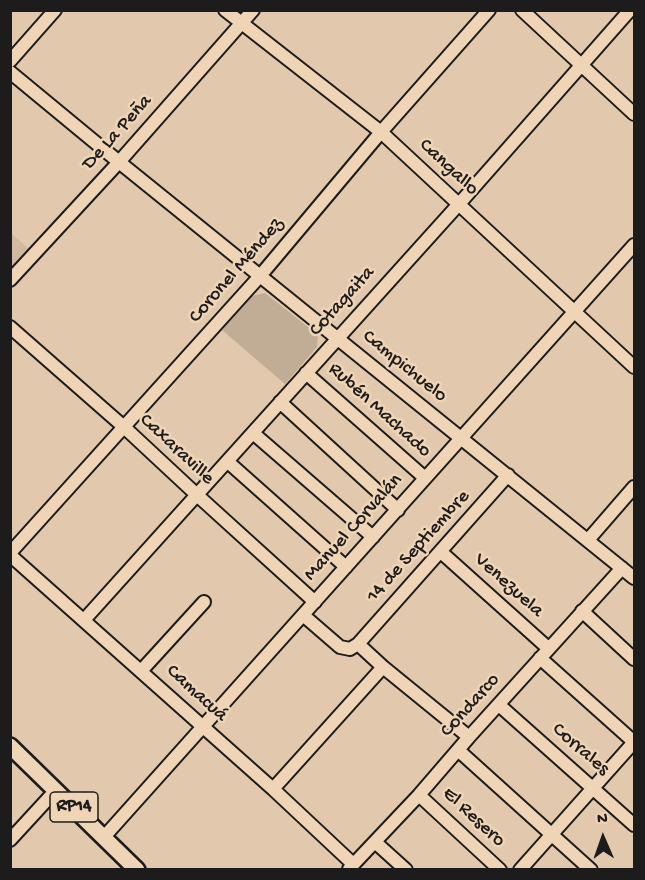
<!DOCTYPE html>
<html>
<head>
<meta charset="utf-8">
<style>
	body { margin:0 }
	#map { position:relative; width:645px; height:880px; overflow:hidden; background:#e2c9ad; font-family:"Gochi Hand",sans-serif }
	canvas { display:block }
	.frame { position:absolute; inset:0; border:12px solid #1c1c1c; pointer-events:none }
	.north { position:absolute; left:573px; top:808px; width:60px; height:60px; -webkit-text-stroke:4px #efd4b6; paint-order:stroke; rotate:358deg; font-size:16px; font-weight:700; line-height:24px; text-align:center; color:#1c1c1c }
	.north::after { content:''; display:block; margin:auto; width:21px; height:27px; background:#1c1c1c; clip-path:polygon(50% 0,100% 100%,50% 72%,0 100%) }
</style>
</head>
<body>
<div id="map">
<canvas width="645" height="880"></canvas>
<div class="frame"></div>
<div class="north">N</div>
</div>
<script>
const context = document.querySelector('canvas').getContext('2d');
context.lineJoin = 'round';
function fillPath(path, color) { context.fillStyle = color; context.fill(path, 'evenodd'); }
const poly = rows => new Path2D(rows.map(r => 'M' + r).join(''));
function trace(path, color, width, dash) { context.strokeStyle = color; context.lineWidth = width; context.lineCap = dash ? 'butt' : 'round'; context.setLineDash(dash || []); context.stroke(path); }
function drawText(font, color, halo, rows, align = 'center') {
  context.font = font + ' "Gochi Hand",sans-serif'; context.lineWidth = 5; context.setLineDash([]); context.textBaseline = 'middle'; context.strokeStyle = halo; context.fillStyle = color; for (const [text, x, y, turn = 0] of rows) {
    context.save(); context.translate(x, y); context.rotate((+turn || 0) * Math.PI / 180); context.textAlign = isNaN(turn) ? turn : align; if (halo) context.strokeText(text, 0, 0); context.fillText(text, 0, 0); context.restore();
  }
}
const built = poly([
	[10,232,30,250,11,270,10,270]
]);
const green = poly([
	[265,293,318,335,317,347,285,384,222,330,252,296]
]);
const minor = poly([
	[225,10,381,132,634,367],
	[522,10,634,114],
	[10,61,55,10],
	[10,72,119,162,634,578],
	[10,280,119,162,253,10],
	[10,327,124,427,197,495,315,602],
	[306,373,425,478],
	[280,402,398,510],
	[253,433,373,537],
	[228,462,346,567],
	[588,540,634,487],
	[441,552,548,648],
	[10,553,260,276,381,132,489,10],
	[10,555,273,789,353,864],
	[582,611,634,659],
	[303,615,340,647,350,649,358,644,383,667,469,737],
	[84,620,459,204,630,10],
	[358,644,508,475],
	[540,658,634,742],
	[141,671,204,602],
	[499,705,634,825],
	[458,750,591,870],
	[273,789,383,667],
	[419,795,500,870],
	[104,837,634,245],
	[10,840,56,790],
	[375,842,406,870],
	[349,869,419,795,469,737,622,568],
	[520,870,634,742]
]);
const major = poly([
	[10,746,137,870]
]);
const shields = [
	[74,807,48]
];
const shieldNames = [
	["RP14",74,807]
];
const streetNames = [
	["De La Peña",118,133,-48],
	["Cangallo",448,168,43],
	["Coronel Méndez",237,271,-49],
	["Cotagaita",343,302,-48],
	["Campichuelo",404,367,39],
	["Rubén Machado",379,411,42],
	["Caxaraville",176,450,43],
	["Manuel Corvalán",354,528,-48],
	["14 de Septiembre",419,547,-48],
	["Venezuela",508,586,42],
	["Camacuá",196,694,42],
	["Condarco",471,706,-48],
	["Corrales",580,750,41],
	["El Resero",473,818,43]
];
fillPath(built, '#d2baa1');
fillPath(green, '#c1ac95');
trace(minor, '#1c1c1c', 16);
trace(major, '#1c1c1c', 20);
trace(minor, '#efd4b6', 12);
trace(major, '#efd4b6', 15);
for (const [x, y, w] of shields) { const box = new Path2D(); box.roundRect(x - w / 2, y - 15, w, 30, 4.5); context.fillStyle = '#efd4b6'; context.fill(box); trace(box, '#1c1c1c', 1.5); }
drawText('bold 18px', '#1c1c1c', null, shieldNames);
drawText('20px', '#1c1c1c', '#efd4b6', streetNames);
</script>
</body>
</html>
